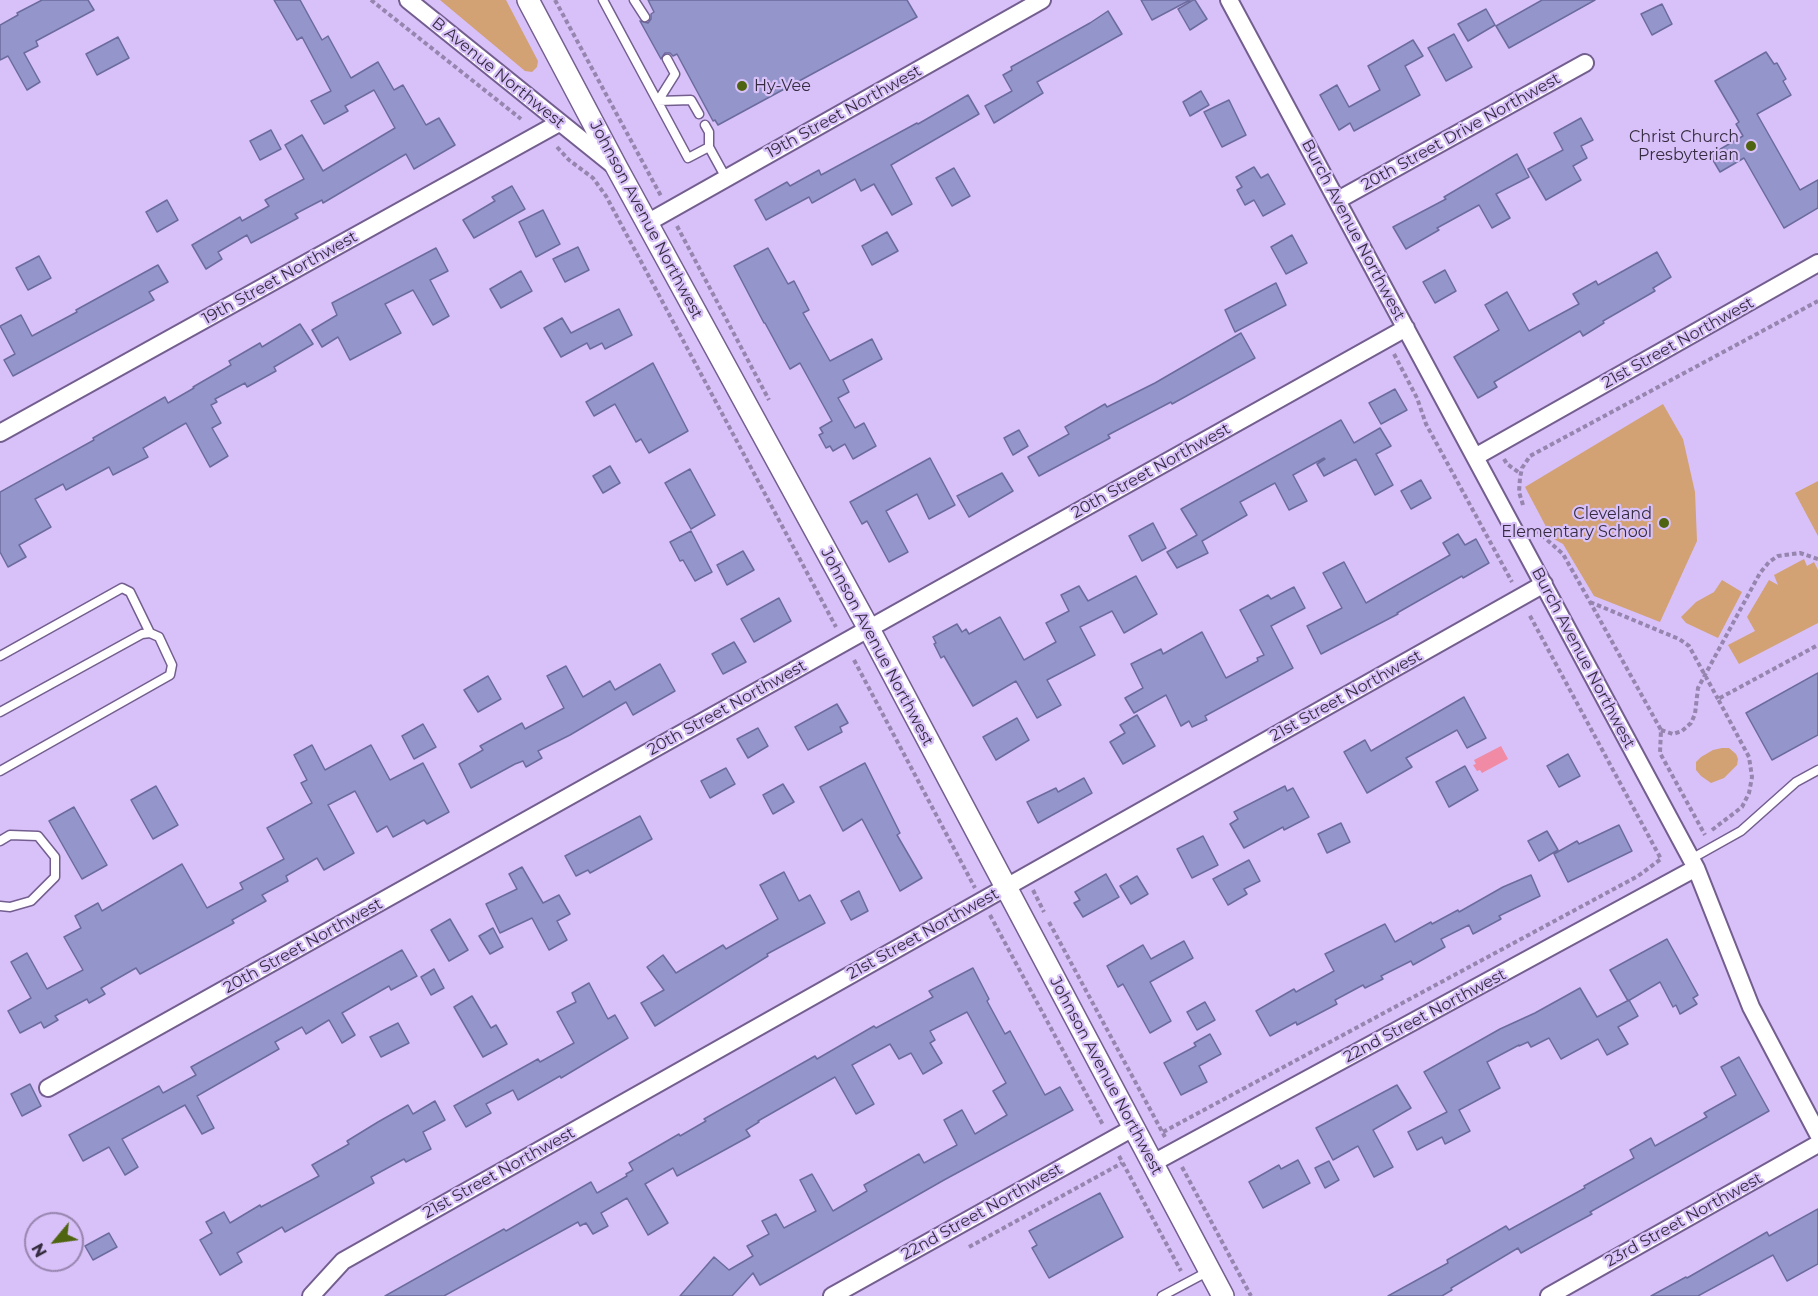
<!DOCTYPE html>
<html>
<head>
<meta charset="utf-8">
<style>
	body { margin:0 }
	#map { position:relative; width:1818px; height:1296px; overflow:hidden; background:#d8c1f8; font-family:Montserrat,sans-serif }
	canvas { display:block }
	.north { position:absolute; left:24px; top:1212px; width:60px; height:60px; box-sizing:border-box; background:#d8c1f8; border:2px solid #9785af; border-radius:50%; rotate:241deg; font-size:16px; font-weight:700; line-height:24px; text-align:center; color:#352c41 }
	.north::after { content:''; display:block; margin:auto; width:21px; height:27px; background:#4f6410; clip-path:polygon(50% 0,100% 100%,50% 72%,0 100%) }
</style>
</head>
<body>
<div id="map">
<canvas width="1818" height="1296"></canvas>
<div class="north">N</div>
</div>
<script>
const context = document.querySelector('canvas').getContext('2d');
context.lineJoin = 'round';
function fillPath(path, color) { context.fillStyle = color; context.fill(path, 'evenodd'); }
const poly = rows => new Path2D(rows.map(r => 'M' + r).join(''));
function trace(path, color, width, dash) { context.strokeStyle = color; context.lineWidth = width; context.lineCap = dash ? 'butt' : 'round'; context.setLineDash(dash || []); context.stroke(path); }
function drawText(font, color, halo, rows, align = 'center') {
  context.font = font + ' Montserrat,sans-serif'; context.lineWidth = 4.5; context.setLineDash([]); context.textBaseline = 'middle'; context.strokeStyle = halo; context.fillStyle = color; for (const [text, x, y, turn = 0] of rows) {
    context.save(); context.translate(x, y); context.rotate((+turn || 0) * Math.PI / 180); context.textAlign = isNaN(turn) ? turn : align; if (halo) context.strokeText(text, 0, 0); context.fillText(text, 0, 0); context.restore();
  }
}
const green = poly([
	[440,0,506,0,538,61,537,67,532,72,525,71],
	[1663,404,1683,439,1695,492,1697,541,1660,622,1594,596,1563,544,1552,538,1525,487],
	[1818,481,1818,536,1795,493],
	[1804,559,1807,566,1814,562,1818,570,1818,623,1739,664,1728,645,1755,631,1747,617,1769,580,1778,585,1774,575],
	[1722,580,1742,592,1718,638,1686,623,1681,617,1696,602,1714,592],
	[1722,748,1729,748,1736,754,1738,759,1737,765,1724,778,1711,783,1701,776,1696,770,1696,762,1701,757,1713,750]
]);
const water = poly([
	[1501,746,1508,759,1482,773,1480,770,1477,771,1473,765,1476,764,1474,760]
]);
const building = poly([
	[42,0,88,0,94,10,36,41,38,46,24,53,40,82,27,90,8,56,0,60,0,25,18,15,17,13,42,0],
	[274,0,300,0,322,40,328,36,351,78,378,62,394,90,403,85,426,125,439,118,455,145,414,169,406,154,323,203,322,200,295,214,298,218,251,243,247,235,218,252,222,259,206,269,192,245,240,217,242,221,269,206,265,200,304,179,285,145,302,135,323,171,395,128,374,90,345,106,348,111,324,124,311,101,331,91,302,37,297,40,274,0],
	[648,0,907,0,917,17,718,125,715,120,713,121,677,54,673,56,670,53,665,53,661,59,640,21,648,23,651,19,651,14,654,12,648,0],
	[1141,0,1190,0,1152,20,1141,0],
	[1193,0,1195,0,1207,19,1190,30,1178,9,1193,0],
	[1542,0,1595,0,1509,48,1496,26,1542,0],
	[1662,4,1672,24,1652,35,1641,14,1662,4],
	[1486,9,1495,25,1468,41,1458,24,1486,9],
	[1108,11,1122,34,1037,82,1043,93,994,123,985,106,1012,91,1003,75,1012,70,1011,67,1090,23,1108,11],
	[1454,34,1472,67,1446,81,1428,48,1454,34],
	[118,37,129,58,97,75,86,54,118,37],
	[1413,40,1423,56,1405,66,1420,95,1354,131,1350,123,1339,130,1320,95,1337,85,1349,107,1380,90,1368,66,1413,40],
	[1766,52,1774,64,1777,63,1786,79,1783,81,1791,95,1757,114,1800,190,1818,180,1818,208,1784,228,1744,158,1720,172,1710,155,1743,136,1736,124,1739,122,1715,81,1766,52],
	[1201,91,1209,105,1190,116,1183,102,1201,91],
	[968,95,979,114,891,165,912,204,892,215,874,184,861,191,855,179,812,203,809,197,766,220,755,200,787,182,790,186,819,170,821,175,917,123,918,124,968,95],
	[1229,100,1246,135,1222,147,1204,112,1229,100],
	[1581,118,1593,140,1581,146,1587,158,1573,166,1581,180,1546,200,1528,169,1563,150,1554,133,1581,118],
	[271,130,281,149,260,160,250,141,271,130],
	[1517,154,1529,177,1496,194,1510,218,1492,228,1479,205,1437,228,1439,230,1406,249,1393,227,1446,199,1444,197,1517,154],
	[1254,167,1261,178,1268,174,1285,204,1263,216,1254,200,1245,205,1237,190,1242,187,1236,177,1254,167],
	[954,168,970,196,952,206,936,178,954,168],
	[512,186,525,209,474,238,463,220,495,201,492,197,512,186],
	[167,200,178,220,157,232,146,212,167,200],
	[543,210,560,244,536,257,519,222,543,210],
	[887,232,898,251,872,265,862,246,887,232],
	[1292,235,1307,263,1286,274,1271,247,1292,235],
	[578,247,589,270,565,282,553,259,578,247],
	[436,248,448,271,430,280,449,316,433,325,413,290,385,304,401,333,350,360,338,337,322,347,312,330,337,315,332,303,436,248],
	[768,248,788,284,794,281,809,310,803,313,830,361,872,339,882,359,843,380,849,392,838,398,855,428,864,423,876,446,853,459,845,444,833,451,830,446,826,448,819,435,823,433,820,428,832,421,800,363,790,369,765,323,764,323,734,266,768,248],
	[1657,252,1671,277,1653,288,1655,291,1603,321,1604,323,1583,336,1580,331,1494,382,1497,387,1478,398,1454,357,1499,330,1485,305,1507,292,1529,331,1579,304,1573,294,1596,281,1598,285,1657,252],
	[39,256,51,278,28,290,16,268,39,256],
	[158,265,168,282,149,292,154,300,13,376,4,360,15,354,0,326,21,315,32,336,77,312,76,310,158,265],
	[1445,270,1456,291,1435,303,1423,282,1445,270],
	[521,271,532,291,501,308,490,289,521,271],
	[1276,283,1286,305,1235,332,1225,310,1276,283],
	[619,309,632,335,605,349,602,343,590,349,587,343,561,357,544,328,562,318,571,333,619,309],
	[300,324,313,344,274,367,276,371,247,387,245,383,215,399,217,402,211,405,221,423,212,428,228,456,210,467,186,423,143,448,148,457,113,475,109,467,66,490,63,484,35,499,51,527,19,545,26,557,8,567,0,552,0,492,94,440,93,438,165,397,168,403,194,388,193,387,231,365,229,361,260,343,262,347,300,324],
	[1241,333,1255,358,1172,404,1171,402,1108,435,1110,438,1039,476,1028,457,1069,434,1065,427,1105,404,1107,407,1155,383,1241,333],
	[653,363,688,431,649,453,641,439,636,442,615,404,594,416,586,402,653,363],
	[1395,389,1407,410,1381,424,1369,403,1395,389],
	[1341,420,1354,443,1380,428,1391,446,1376,454,1393,485,1375,495,1356,459,1324,476,1317,464,1325,459,1324,458,1293,475,1307,501,1289,510,1275,483,1240,502,1247,515,1202,541,1208,553,1177,568,1167,552,1197,535,1181,509,1341,420],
	[1019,430,1028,446,1013,455,1004,438,1019,430],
	[930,458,955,505,929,519,917,494,886,511,908,552,889,562,867,521,862,524,850,502,930,458],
	[610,466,620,483,603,493,593,476,610,466],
	[690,469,715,515,691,529,665,483,690,469],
	[1002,473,1013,491,969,517,957,496,1002,473],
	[1421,480,1431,498,1411,509,1401,491,1421,480],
	[1153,523,1166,548,1142,561,1129,536,1153,523],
	[691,531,712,572,695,581,683,560,680,561,670,542,691,531],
	[1458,534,1465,545,1476,539,1489,563,1463,578,1462,576,1397,613,1398,614,1321,654,1307,626,1342,608,1323,573,1344,562,1366,603,1450,555,1443,543,1458,534],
	[743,551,754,570,727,585,717,565,743,551],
	[1136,576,1157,614,1124,633,1112,611,1080,627,1095,655,1047,680,1061,705,1037,718,1016,681,973,706,944,656,941,658,934,644,936,643,933,637,957,624,962,632,966,629,969,634,1000,617,1024,660,1056,642,1046,623,1069,611,1061,595,1079,586,1088,601,1136,576],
	[1294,587,1305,608,1271,626,1293,668,1205,716,1207,720,1192,727,1189,721,1181,726,1166,695,1134,713,1125,698,1143,688,1131,664,1161,649,1163,654,1202,632,1226,678,1258,661,1257,658,1264,655,1240,610,1268,595,1271,599,1294,587],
	[779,598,791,621,754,642,741,619,779,598],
	[734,642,746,662,723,674,712,654,734,642],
	[660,664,675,691,633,715,626,702,570,735,538,751,542,758,526,767,523,761,515,764,471,788,459,764,483,750,480,746,522,723,525,729,564,708,547,676,566,666,583,697,610,681,615,690,660,664],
	[1818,673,1818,735,1772,760,1746,713,1818,673],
	[488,676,501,699,478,712,464,690,488,676],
	[1464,697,1486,738,1467,748,1457,730,1406,758,1412,767,1367,793,1344,752,1365,740,1371,751,1464,697],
	[837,704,848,723,840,727,842,732,808,750,795,727,837,704],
	[1137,715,1155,746,1123,764,1110,742,1125,733,1120,725,1137,715],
	[1017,718,1029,740,996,760,983,737,1017,718],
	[423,724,436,747,414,759,402,736,423,724],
	[758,728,768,746,748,758,737,739,758,728],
	[312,745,325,770,371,745,390,780,423,763,449,812,427,824,424,820,393,837,387,826,377,832,355,791,328,805,354,853,324,870,317,858,286,876,288,881,262,895,266,901,232,920,234,923,140,974,136,968,101,988,105,994,89,1003,87,999,55,1016,58,1020,44,1028,41,1022,20,1033,8,1011,31,998,11,962,27,953,47,989,83,970,64,937,81,928,75,916,98,903,102,911,182,864,207,908,243,889,240,883,284,859,267,828,312,803,301,783,307,780,294,755,312,745],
	[1568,754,1580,776,1559,787,1547,766,1568,754],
	[865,763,900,833,897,835,922,878,900,891,862,819,843,831,820,787,865,763],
	[1465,766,1478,790,1449,807,1436,782,1465,766],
	[726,768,735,784,710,798,701,781,726,768],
	[1084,778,1092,793,1038,823,1027,802,1056,788,1058,792,1084,778],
	[783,784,794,802,773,814,763,795,783,784],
	[156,786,178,825,153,839,131,800,156,786],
	[1285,786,1287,791,1293,788,1309,817,1284,830,1283,827,1244,848,1230,824,1238,819,1234,812,1285,786],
	[74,807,107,865,82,879,49,821,74,807],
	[640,816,652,839,590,873,588,870,576,876,565,856,640,816],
	[1341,823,1350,842,1327,853,1318,834,1341,823],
	[1619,825,1632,851,1568,882,1554,854,1577,841,1579,844,1619,825],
	[1547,831,1558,850,1539,861,1528,841,1547,831],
	[1203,836,1218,865,1192,878,1177,849,1203,836],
	[1249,860,1260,881,1244,889,1247,894,1228,905,1213,879,1249,860],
	[522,867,543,903,559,895,570,914,557,921,567,940,549,950,532,918,500,933,486,904,517,889,509,874,522,867],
	[784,872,799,901,810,895,825,923,767,954,768,956,655,1026,641,1003,664,990,647,967,663,955,676,973,723,945,726,949,778,919,760,885,784,872],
	[1106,874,1119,897,1083,917,1074,903,1080,900,1075,892,1106,874],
	[1531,875,1540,896,1499,916,1501,919,1473,934,1469,925,1441,939,1445,947,1413,965,1411,961,1381,976,1383,979,1365,988,1363,985,1335,1000,1337,1004,1297,1025,1296,1022,1270,1036,1256,1011,1294,989,1296,992,1334,971,1325,954,1385,924,1395,942,1431,922,1432,924,1458,910,1459,912,1503,887,1531,875],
	[1137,876,1148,894,1131,904,1120,886,1137,876],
	[859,891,868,911,851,920,841,901,859,891],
	[450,919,468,950,449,961,431,930,450,919],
	[493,928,503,947,490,954,479,936,493,928],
	[1667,939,1698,995,1693,998,1697,1004,1680,1014,1676,1005,1673,1007,1660,982,1628,1001,1610,970,1667,939],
	[1184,941,1193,958,1150,982,1171,1021,1150,1033,1123,984,1118,987,1107,966,1143,945,1151,959,1184,941],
	[402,950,417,976,391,990,389,986,342,1013,355,1035,342,1043,329,1020,306,1034,302,1027,275,1042,279,1049,197,1096,214,1128,202,1134,185,1105,122,1139,138,1167,125,1175,109,1147,83,1161,69,1135,159,1086,163,1093,196,1075,191,1067,402,950],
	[973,968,989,999,987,1001,1005,1034,1010,1031,1045,1095,1060,1087,1073,1110,944,1180,760,1285,753,1273,732,1296,680,1296,714,1257,729,1270,753,1256,747,1246,769,1234,762,1221,776,1214,784,1228,816,1211,800,1180,812,1174,833,1211,867,1191,864,1185,919,1154,924,1163,957,1145,944,1120,962,1110,975,1134,1007,1115,993,1091,1006,1083,967,1012,930,1031,935,1040,930,1043,942,1063,923,1074,911,1053,899,1059,890,1044,852,1065,874,1104,856,1114,835,1077,758,1121,759,1122,746,1130,750,1136,677,1176,673,1168,645,1184,668,1223,648,1235,627,1198,601,1213,608,1226,593,1234,586,1223,580,1226,578,1222,444,1296,385,1296,504,1229,506,1231,591,1182,597,1193,627,1176,626,1174,633,1170,629,1163,679,1134,680,1136,706,1121,704,1119,815,1056,817,1059,874,1026,876,1028,933,997,929,991,973,968],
	[434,969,444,988,431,995,421,977,434,969],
	[589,983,608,1019,615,1015,628,1038,561,1078,560,1076,518,1100,513,1090,486,1104,491,1113,466,1127,454,1106,538,1059,540,1062,574,1043,557,1012,576,1002,572,993,589,983],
	[1580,988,1597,1017,1629,1000,1638,1016,1618,1027,1628,1044,1607,1055,1598,1039,1561,1059,1549,1038,1531,1047,1528,1042,1519,1046,1519,1045,1487,1062,1500,1088,1459,1110,1470,1131,1445,1144,1442,1137,1417,1150,1408,1132,1447,1112,1424,1072,1500,1029,1535,1013,1580,988],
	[472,996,491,1028,496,1025,507,1044,483,1057,454,1007,472,996],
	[1205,1002,1215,1020,1197,1030,1187,1012,1205,1002],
	[398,1023,409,1043,381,1057,370,1037,398,1023],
	[1210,1034,1221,1054,1199,1066,1207,1082,1181,1095,1164,1063,1196,1046,1194,1043,1210,1034],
	[1739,1057,1769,1111,1590,1212,1592,1214,1566,1228,1521,1253,1518,1248,1451,1288,1452,1290,1442,1296,1388,1296,1448,1263,1447,1260,1506,1226,1509,1230,1585,1188,1584,1186,1634,1158,1630,1150,1651,1138,1655,1146,1707,1117,1704,1113,1736,1095,1721,1067,1739,1057],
	[30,1084,41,1106,22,1116,11,1094,30,1084],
	[1397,1085,1411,1108,1373,1130,1393,1167,1374,1177,1358,1146,1333,1160,1316,1128,1397,1085],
	[435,1101,445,1120,423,1132,431,1149,406,1162,404,1159,371,1177,374,1183,285,1232,282,1227,237,1253,242,1262,220,1275,200,1240,212,1233,206,1222,224,1212,230,1223,260,1205,261,1207,319,1176,312,1165,349,1144,347,1141,378,1122,408,1105,413,1114,435,1101],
	[1298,1160,1310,1183,1263,1208,1249,1182,1279,1165,1281,1169,1298,1160],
	[1329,1161,1339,1180,1325,1188,1315,1168,1329,1161],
	[1100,1193,1123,1237,1049,1278,1032,1248,1037,1245,1029,1231,1100,1193],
	[1818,1209,1818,1264,1787,1281,1773,1255,1698,1296,1651,1296,1686,1277,1687,1278,1767,1232,1769,1236,1818,1209],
	[109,1233,117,1247,93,1260,85,1246,109,1233]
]);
const path = poly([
	[371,0,521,119],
	[555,0,661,196],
	[557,147,569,160,593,178,606,196,836,627],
	[677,226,769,400],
	[1394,354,1417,398,1426,424,1512,582],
	[1504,459,1507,464,1521,474],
	[1523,505,1519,492,1520,478,1522,468,1530,456,1818,301],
	[1536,530,1563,554,1590,602,1661,730,1660,753,1705,835],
	[1590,602,1679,639,1689,646,1718,699],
	[854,660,975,888],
	[1661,730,1673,734,1682,731,1691,723,1695,714,1698,688,1760,573,1769,562,1778,556,1800,553,1818,559],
	[1712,830,1742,807,1749,793,1752,777,1749,757,1718,699,1818,645],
	[1033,890,1044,912],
	[990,915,1103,1125],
	[1049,922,1165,1137],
	[1163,1132,1638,876,1661,859,1529,614],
	[1119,1156,1181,1271],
	[1182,1167,1251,1296],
	[969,1247,1122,1163]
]);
const service = poly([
	[603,0,688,158,709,147,726,178],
	[634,0,645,17],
	[658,101,691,100,699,114],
	[658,101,675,74,667,59],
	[705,125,709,132,709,147],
	[0,656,122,588,130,592,150,633],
	[0,712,142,634,150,633,159,637,172,665,170,675,0,771],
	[0,841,10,835,38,836,55,857,55,877,31,901,10,907,0,906],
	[1691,859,1741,831,1796,782,1818,770],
	[1162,1296,1209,1271]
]);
const minor = poly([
	[408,0,613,165],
	[1229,0,1696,868,1751,1007,1818,1134],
	[1338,200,1585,63],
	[647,223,1042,0],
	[0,433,559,123],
	[1475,457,1818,263],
	[48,1088,1406,328],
	[1153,1163,1696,868],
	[311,1296,343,1261,1544,584],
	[832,1296,1133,1128],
	[1549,1296,1818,1144]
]);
const tertiary = poly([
	[528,0,617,168,869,629,1223,1296]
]);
const markers = [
	[742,86,6,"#4f6410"],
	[1751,146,6,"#4f6410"],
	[1664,523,6,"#4f6410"]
];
const streetNames = [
	["B Avenue Northwest",498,73,39],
	["19th Street Northwest",844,112,-29],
	["20th Street Drive Northwest",1461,132,-29],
	["Johnson Avenue Northwest",646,220,62],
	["Burch Avenue Northwest",1353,230,62],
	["19th Street Northwest",280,278,-29],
	["21st Street Northwest",1678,343,-29],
	["20th Street Northwest",1151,471,-29],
	["Johnson Avenue Northwest",877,647,62],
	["Burch Avenue Northwest",1583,658,62],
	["21st Street Northwest",1346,696,-29],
	["20th Street Northwest",727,708,-29],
	["21st Street Northwest",923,934,-29],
	["20th Street Northwest",303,946,-29],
	["22nd Street Northwest",1425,1016,-28],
	["Johnson Avenue Northwest",1106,1076,62],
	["21st Street Northwest",499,1173,-29],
	["22nd Street Northwest",982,1212,-29],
	["23rd Street Northwest",1684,1220,-29]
];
const poiNames = [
	["Hy-Vee",754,86,"left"],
	["Christ Church",1739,137],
	["Presbyterian",1739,155],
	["Cleveland",1652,514],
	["Elementary School",1652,532]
];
fillPath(green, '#d2a174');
fillPath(water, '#f08aa5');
fillPath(building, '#9495cb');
trace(building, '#6b6b9e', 1.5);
trace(service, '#735e8f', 11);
trace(minor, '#735e8f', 20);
trace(tertiary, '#735e8f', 24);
trace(path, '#9685ae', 4, [4.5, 3]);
trace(service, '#fff', 8);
trace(minor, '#fff', 16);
trace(tertiary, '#fff', 21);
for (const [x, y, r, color] of markers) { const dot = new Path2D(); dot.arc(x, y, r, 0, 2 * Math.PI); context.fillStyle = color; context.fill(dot); trace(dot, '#d8c1f8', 2); }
drawText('16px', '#352c41', '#d8c1f8', streetNames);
drawText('16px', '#352c41', '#d8c1f8', poiNames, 'right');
</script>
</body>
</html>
